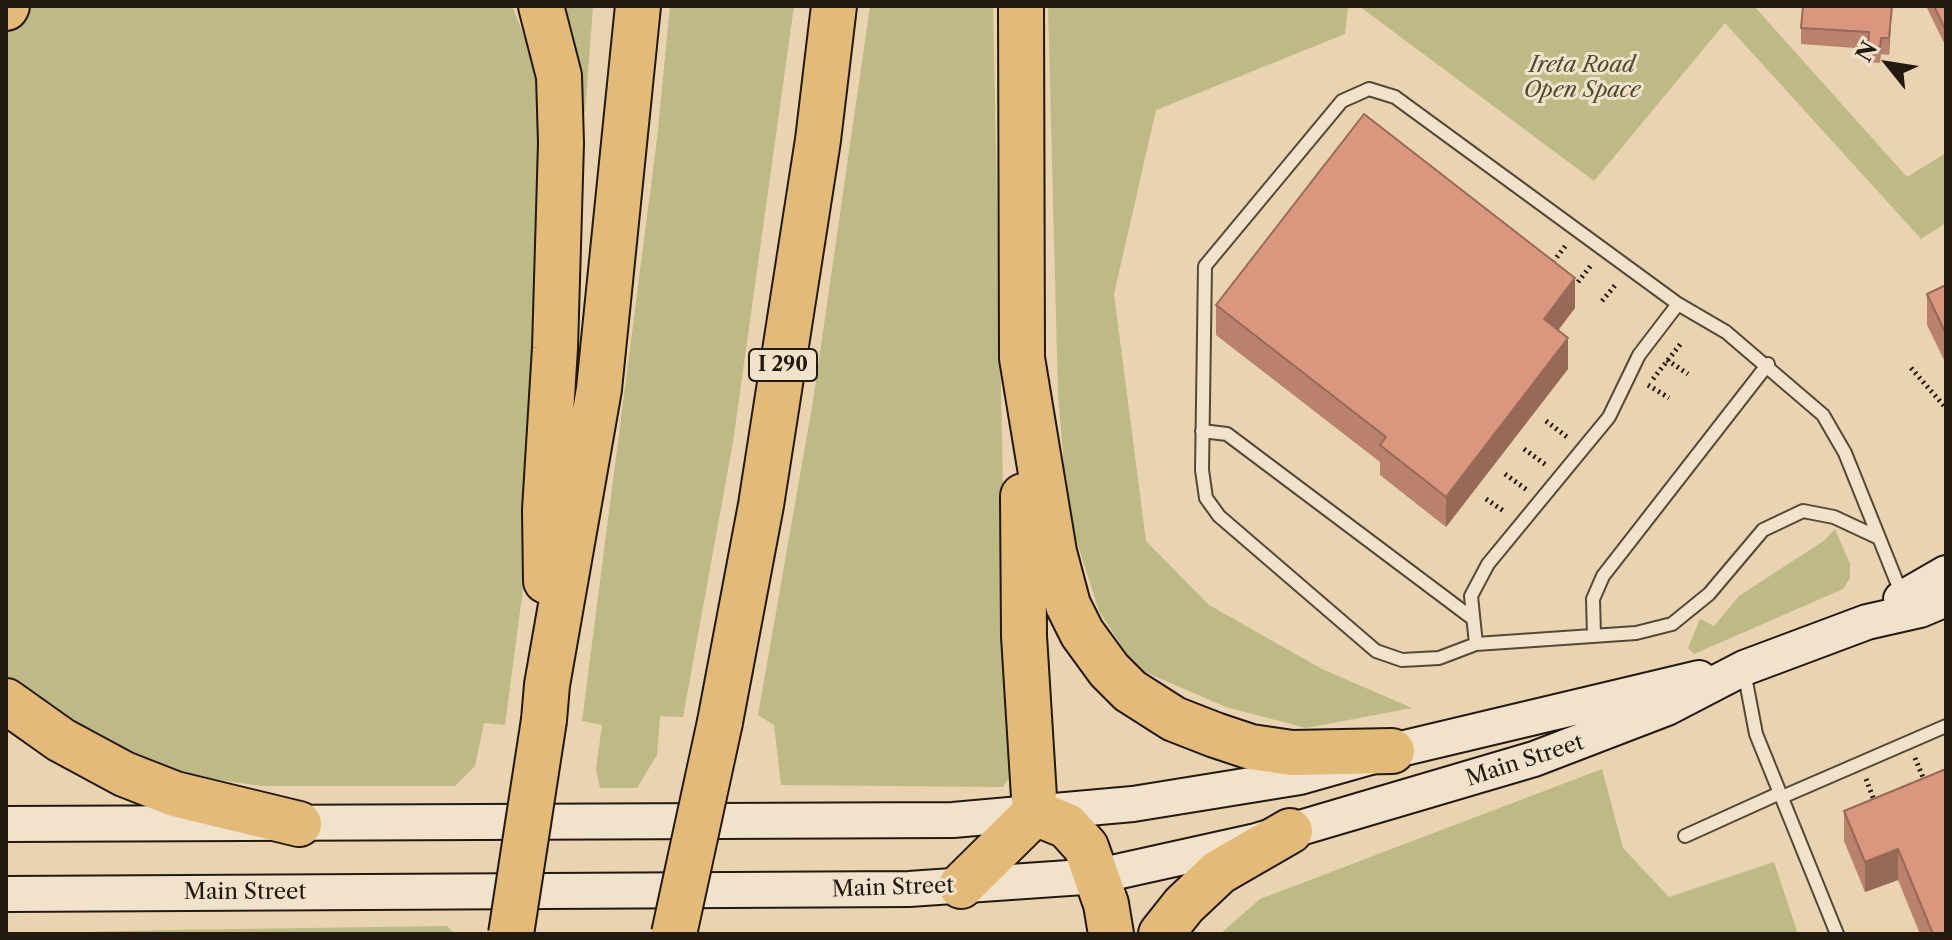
<!DOCTYPE html>
<html>
<head>
<meta charset="utf-8">
<style>
	body { margin:0 }
	#map { position:relative; width:1952px; height:940px; overflow:hidden; background:#e9d3b0; font-family:"Libre Caslon Text",serif }
	canvas { display:block }
	.frame { position:absolute; inset:0; border:8px solid #22190f; pointer-events:none }
	.north { position:absolute; left:1848px; top:24px; width:80px; height:80px; -webkit-text-stroke:6px #f1e2cc; paint-order:stroke; rotate:300deg; font-size:22px; font-weight:700; line-height:32px; text-align:center; color:#22190f }
	.north::after { content:''; display:block; margin:auto; width:28px; height:36px; background:#22190f; clip-path:polygon(50% 0,100% 100%,50% 72%,0 100%) }
</style>
</head>
<body>
<div id="map">
<canvas width="1952" height="940"></canvas>
<div class="frame"></div>
<div class="north">N</div>
</div>
<script>
const context = document.querySelector('canvas').getContext('2d');
context.lineJoin = 'round';
function fillPath(path, color) { context.fillStyle = color; context.fill(path, 'evenodd'); }
const poly = rows => new Path2D(rows.map(r => 'M' + r).join(''));
function trace(path, color, width, dash) { context.strokeStyle = color; context.lineWidth = width; context.lineCap = dash ? 'butt' : 'round'; context.setLineDash(dash || []); context.stroke(path); }
function drawText(font, color, halo, rows, align = 'center') {
  context.font = font + ' "Libre Caslon Text",serif'; context.lineWidth = 6; context.setLineDash([]); context.textBaseline = 'middle'; context.strokeStyle = halo; context.fillStyle = color; for (const [text, x, y, turn = 0] of rows) {
    context.save(); context.translate(x, y); context.rotate((+turn || 0) * Math.PI / 180); context.textAlign = isNaN(turn) ? turn : align; if (halo) context.strokeText(text, 0, 0); context.fillText(text, 0, 0); context.restore();
  }
}
const green = poly([
	[21,6,512,6,539,73,543,138,527,558,505,725,484,723,475,766,455,786,262,786,205,778,139,760,75,730,6,681,6,28],
	[551,6,593,6,585,113,575,112],
	[670,6,794,6,733,442,683,717,660,716,657,755,637,788,600,788,596,769,602,725,582,721,657,139],
	[870,6,993,6,1009,778,1003,787,781,785,774,725,758,715,813,401],
	[1048,6,1348,6,1345,34,1156,110,1114,294,1146,541,1209,605,1322,669,1412,708,1306,728,1226,707,1136,668,1099,611,1068,514,1058,394],
	[1359,6,1754,6,1907,177,1946,153,1946,223,1921,239,1725,23,1594,181],
	[1835,529,1850,564,1850,578,1843,589,1694,654,1688,648,1700,619,1714,626,1739,596,1825,540],
	[1602,769,1623,848,1669,897,1774,862,1798,934,1220,934,1260,899],
	[447,926,455,934,6,934,165,930]
]);
const path = poly([
	[1553,262,1567,244],
	[1578,282,1592,264],
	[1602,301,1617,283],
	[1667,360,1688,374],
	[1911,368,1946,408],
	[1653,379,1682,342],
	[1648,385,1669,398],
	[1546,421,1567,437],
	[1524,449,1546,465],
	[1505,474,1527,490],
	[1486,499,1505,512],
	[1915,758,1925,782],
	[1866,779,1875,803]
]);
const service = poly([
	[1202,431,1227,434,1472,618],
	[1879,538,1834,517,1803,511,1763,530,1709,594,1672,624,1636,633,1476,644,1439,658,1402,660,1376,651,1219,516,1206,498,1202,470,1205,266,1342,101,1369,89,1395,97,1678,304,1726,332,1823,415,1845,453,1902,595],
	[1594,635,1593,599,1603,576,1768,364],
	[1476,644,1471,596,1488,564,1609,417,1639,355,1678,304],
	[1744,671,1756,734,1837,934],
	[1782,797,1946,726],
	[1685,836,1780,793]
]);
const secondary = poly([
	[1901,599,1946,573],
	[6,824,953,820,1133,804,1300,777,1392,751,1699,678],
	[6,894,909,889,1098,876,1256,841,1534,759,1667,708,1744,668,1867,622,1920,610,1946,599]
]);
const motorway = poly([
	[541,6,559,76,561,143,555,348,545,510,546,581],
	[1021,6,1022,358,1054,552,1068,605,1082,633,1109,670,1130,691,1174,719,1215,735,1251,747,1292,753,1392,751],
	[6,8,7,6],
	[6,701,61,740,124,774,175,794,299,824],
	[544,720,547,685,599,389,638,6],
	[720,722,761,505,818,140,834,6],
	[1035,813,1067,826,1086,847,1106,904,1111,934],
	[961,886,1035,813,1024,636,1023,496],
	[1161,934,1184,905,1219,872,1290,831]
]);
const motorwayBridge = poly([
	[511,934,544,720],
	[674,934,720,722]
]);
const wall = poly([
	[1892,6,1889,55,1881,54,1880,63,1868,62,1868,49,1801,44,1801,28],
	[1927,6,1946,6,1946,47,1927,8],
	[1946,285,1946,364,1927,325,1927,294],
	[1216,305,1575,308,1558,330,1568,369,1446,527,1380,475,1380,462,1216,335],
	[1946,769,1946,934,1920,934,1898,880,1865,892,1844,841,1844,811]
]);
const shadedWall = poly([
	[1892,6,1889,55,1889,38],
	[1575,278,1575,308,1544,349,1544,319],
	[1568,338,1568,369,1446,527,1446,497],
	[1898,849,1898,880,1865,892,1865,862]
]);
const building = poly([
	[1803,6,1892,6,1889,38,1881,38,1880,47,1868,46,1869,32,1801,28,1803,6],
	[1934,6,1946,6,1946,31,1934,6],
	[1364,114,1575,278,1544,319,1568,338,1446,497,1380,445,1386,437,1216,305,1364,114],
	[1946,285,1946,334,1927,294,1946,285],
	[1946,769,1946,934,1933,934,1898,849,1865,862,1844,811,1946,769]
]);
const shields = [
	[783,365,68]
];
const shieldNames = [
	["I 290",783,365]
];
const parkNames = [
	["Ireta Road",1582,66],
	["Open Space",1582,91]
];
const streetNames = [
	["Main Street",1525,761,-18],
	["Main Street",893,888,-2],
	["Main Street",245,893]
];
fillPath(green, '#beba86');
trace(service, '#544837', 16);
trace(secondary, '#22190f', 38);
trace(motorway, '#22190f', 48);
trace(path, '#22190f', 5, [2, 4]);
trace(service, '#f1e2cc', 12);
trace(secondary, '#f1e2cc', 34);
trace(motorway, '#e4ba78', 44);
trace(motorwayBridge, '#22190f', 48, []);
trace(motorwayBridge, '#e4ba78', 44);
fillPath(wall, '#ba826c');
fillPath(shadedWall, '#976a58');
fillPath(building, '#d8977e');
trace(building, '#976a58', 2);
for (const [x, y, w] of shields) { const box = new Path2D(); box.roundRect(x - w / 2, y - 16, w, 32, 6); context.fillStyle = '#f1e2cc'; context.fill(box); trace(box, '#22190f', 2); }
drawText('bold 20px', '#22190f', null, shieldNames);
drawText('italic 22px', '#514933', '#f1e2cc', parkNames);
drawText('22px', '#22190f', '#f1e2cc', streetNames);
</script>
</body>
</html>
